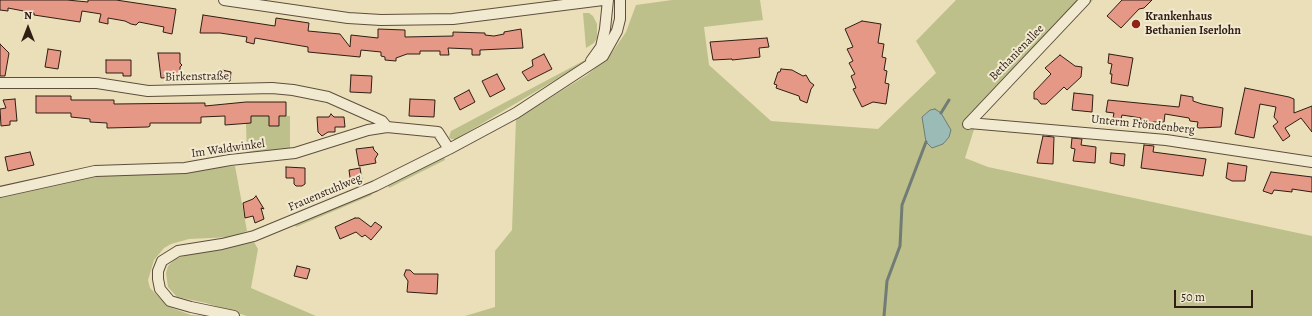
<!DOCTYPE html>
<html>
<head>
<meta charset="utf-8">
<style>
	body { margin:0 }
	#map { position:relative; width:1312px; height:316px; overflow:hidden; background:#eadfb8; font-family:Alegreya,serif }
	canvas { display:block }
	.north { position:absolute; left:8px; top:8px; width:40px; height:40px; -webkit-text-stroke:3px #f1ead1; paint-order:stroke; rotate:0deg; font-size:11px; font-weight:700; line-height:16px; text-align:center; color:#301d14 }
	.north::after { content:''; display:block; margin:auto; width:14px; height:18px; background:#301d14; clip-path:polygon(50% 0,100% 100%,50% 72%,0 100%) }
	.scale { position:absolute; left:1174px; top:290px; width:79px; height:18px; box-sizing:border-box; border:2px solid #301d14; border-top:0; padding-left:5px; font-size:12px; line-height:14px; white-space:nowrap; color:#301d14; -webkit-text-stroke:3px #f1ead1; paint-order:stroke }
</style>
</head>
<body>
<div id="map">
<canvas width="1312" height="316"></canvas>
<div class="north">N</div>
<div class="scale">50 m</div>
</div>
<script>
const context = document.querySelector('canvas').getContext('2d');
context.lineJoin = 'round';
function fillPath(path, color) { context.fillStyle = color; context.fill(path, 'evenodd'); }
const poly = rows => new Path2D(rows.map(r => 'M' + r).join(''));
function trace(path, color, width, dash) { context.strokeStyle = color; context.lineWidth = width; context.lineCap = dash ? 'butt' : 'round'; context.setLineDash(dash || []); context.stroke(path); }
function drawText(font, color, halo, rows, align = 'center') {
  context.font = font + ' Alegreya,serif'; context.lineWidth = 4; context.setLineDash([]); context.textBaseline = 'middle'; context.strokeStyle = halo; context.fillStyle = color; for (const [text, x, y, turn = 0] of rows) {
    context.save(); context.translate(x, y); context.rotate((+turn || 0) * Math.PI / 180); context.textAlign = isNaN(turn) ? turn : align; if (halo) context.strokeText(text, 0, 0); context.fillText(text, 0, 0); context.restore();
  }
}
const green = poly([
	[672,0,760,0,763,20,704,27,709,65,771,121,878,129,936,73,916,41,956,0,1093,0,976,123,965,158,988,167,1312,236,1312,316,465,316,495,307,495,251,512,230,516,119,587,75,609,57,626,32,636,5],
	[583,13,589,13,593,16,597,24,597,38,594,43,586,48],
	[589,58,587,61,456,139,451,139,449,137,451,131],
	[251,116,269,116,269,126,279,126,279,116,290,116,290,150,247,155,246,123,251,123],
	[444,157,445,160,389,188,388,185],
	[235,166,247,231,231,237,189,239,171,244,164,248,154,260,148,280,150,288,169,307,191,315,210,316,0,316,0,196,98,175],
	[371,193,372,195,296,227,295,225],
	[254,242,258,249,251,288,316,316,247,316,206,303,177,297,168,287,166,273,168,266,175,259,193,253]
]);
const water = poly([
	[935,109,941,113,951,130,949,137,943,144,932,148,926,142,922,117,930,110,935,109]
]);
const stream = poly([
	[941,113,949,100],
	[884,316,887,281,900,246,902,205,926,142]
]);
const building = poly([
	[0,0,67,0,88,2,88,0,116,0,176,9,172,34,163,32,164,27,139,22,136,25,131,24,125,21,108,18,108,24,99,22,101,14,82,11,80,22,34,15,34,13,8,8,8,11,0,10,0,0],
	[1122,0,1152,0,1144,8,1139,9,1121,28,1107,16,1122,0],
	[203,15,275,26,276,18,309,23,308,31,340,34,350,47,351,35,378,38,378,29,405,30,405,37,453,36,453,32,485,33,485,35,494,36,504,34,504,32,521,29,523,48,480,50,480,55,472,55,472,49,448,48,449,55,440,55,440,51,420,51,420,54,407,54,396,58,396,61,385,60,385,57,381,56,381,52,361,50,360,57,308,52,308,47,255,38,254,44,246,42,247,37,220,33,200,33,203,15],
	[862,21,881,24,878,43,884,44,882,57,886,58,884,70,887,71,885,83,889,84,886,104,873,102,862,107,853,89,856,88,851,76,855,74,849,63,853,61,847,49,853,47,845,29,862,21],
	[767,38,769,47,759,48,760,57,732,60,732,59,713,60,710,42,767,38],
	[0,44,9,53,5,76,0,76,0,44],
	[48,49,61,51,58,69,45,67,48,49],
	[158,53,180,53,180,63,182,65,180,67,180,77,161,78,158,53],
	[544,54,552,69,528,81,522,72,533,66,532,60,544,54],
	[1109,54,1133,58,1128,86,1111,83,1112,74,1110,74,1112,64,1108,63,1109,54],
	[1060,55,1075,66,1082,67,1081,77,1067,90,1064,87,1046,104,1041,104,1037,99,1034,99,1034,92,1051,74,1045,68,1060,55],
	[106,60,131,60,131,76,123,76,123,73,106,73,106,60],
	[781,69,792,70,803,76,806,75,810,82,814,85,811,89,807,103,800,100,799,96,776,88,777,85,774,84,778,72,780,72,781,69],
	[222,70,231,72,230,81,220,79,222,70],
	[497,74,505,89,490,97,482,81,497,74],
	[351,75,372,76,371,93,350,92,351,75],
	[1245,88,1289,97,1294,99,1294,113,1312,106,1312,132,1301,118,1285,128,1290,136,1283,141,1273,126,1278,122,1274,117,1276,107,1260,104,1254,138,1235,134,1245,88],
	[469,90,475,102,460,110,454,98,469,90],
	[1074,93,1093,95,1092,112,1072,110,1074,93],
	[1181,95,1193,97,1193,101,1202,104,1223,108,1221,127,1199,128,1197,127,1198,122,1190,121,1189,118,1165,114,1164,122,1145,122,1140,120,1141,118,1122,115,1121,119,1113,118,1114,113,1106,112,1108,100,1179,107,1181,95],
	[36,96,71,96,71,100,114,100,114,104,201,103,205,103,205,106,246,102,286,102,286,116,279,116,279,126,269,126,269,116,251,116,251,123,225,125,225,116,201,117,201,123,150,123,150,126,148,127,107,128,107,123,90,122,90,119,71,117,71,113,36,113,36,96],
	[15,99,17,121,10,121,10,125,1,126,0,109,6,108,3,100,15,99],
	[410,99,435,100,434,117,409,116,410,99],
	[331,114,334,117,344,117,345,127,335,127,335,132,328,132,322,136,318,132,317,117,329,117,331,114],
	[1043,136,1054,137,1053,164,1037,163,1043,136],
	[1072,138,1082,139,1081,145,1096,147,1095,163,1073,161,1075,149,1071,148,1072,138],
	[1144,145,1154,146,1153,152,1206,159,1203,176,1141,168,1144,145],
	[373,147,374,150,378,154,375,159,376,163,359,166,356,149,373,147],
	[30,152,34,165,8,171,5,157,30,152],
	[1111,153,1125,154,1124,166,1110,163,1111,153],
	[1228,163,1247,166,1245,181,1232,181,1226,178,1228,163],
	[286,167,305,168,305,184,302,186,296,186,294,184,294,178,286,178,286,167],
	[360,168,362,180,351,185,349,170,360,168],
	[1271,172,1312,177,1312,192,1292,189,1292,192,1274,190,1272,194,1263,191,1271,172],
	[256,196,264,209,261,208,264,219,255,223,253,216,245,218,243,203,253,199,256,196],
	[355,218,359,218,371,227,375,222,382,227,371,240,365,235,362,237,356,232,340,239,335,227,355,218],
	[297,266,310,269,307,279,294,276,297,266],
	[406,270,410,270,414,274,438,274,437,294,407,292,408,281,404,275,406,270]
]);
const minor = poly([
	[224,0,348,18,381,20,453,19,603,0],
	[591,61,601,47,605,29,608,0],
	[0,83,97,83,148,91,272,88,293,90,328,97,382,121,387,127],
	[969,123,1166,140,1312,162],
	[968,124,1085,0],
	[0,192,95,171,185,168,230,160,295,153,368,130,387,127,438,132,449,149],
	[234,316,191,307,170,301,160,289,158,279,158,271,162,261,178,251,222,244,254,236,334,203,375,186,449,149,516,113,603,56,617,31,620,19,620,0]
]);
const markers = [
	[1136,24,5,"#8f2418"]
];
const poiNames = [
	["Krankenhaus",1145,17],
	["Bethanien Iserlohn",1145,31]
];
const streetNames = [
	["Bethanienallee",1017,53,-46],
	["Birkenstraße",197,77,-1],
	["Unterm Fröndenberg",1143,125,6],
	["Im Waldwinkel",228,149,-8],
	["Frauenstuhlweg",325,193,-23]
];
fillPath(green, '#bdc08a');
fillPath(water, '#9abbb6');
trace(water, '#707c75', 1);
trace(stream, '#707c75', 3);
fillPath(building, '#e59886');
trace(building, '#301d14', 1);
trace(minor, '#5e4e3d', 12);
trace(minor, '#f1ead1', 10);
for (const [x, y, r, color] of markers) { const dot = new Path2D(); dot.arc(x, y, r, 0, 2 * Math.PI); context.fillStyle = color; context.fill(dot); trace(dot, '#f1ead1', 1.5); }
drawText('bold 12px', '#301d14', '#f1ead1', poiNames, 'left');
drawText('12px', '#301d14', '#f1ead1', streetNames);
</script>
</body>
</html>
